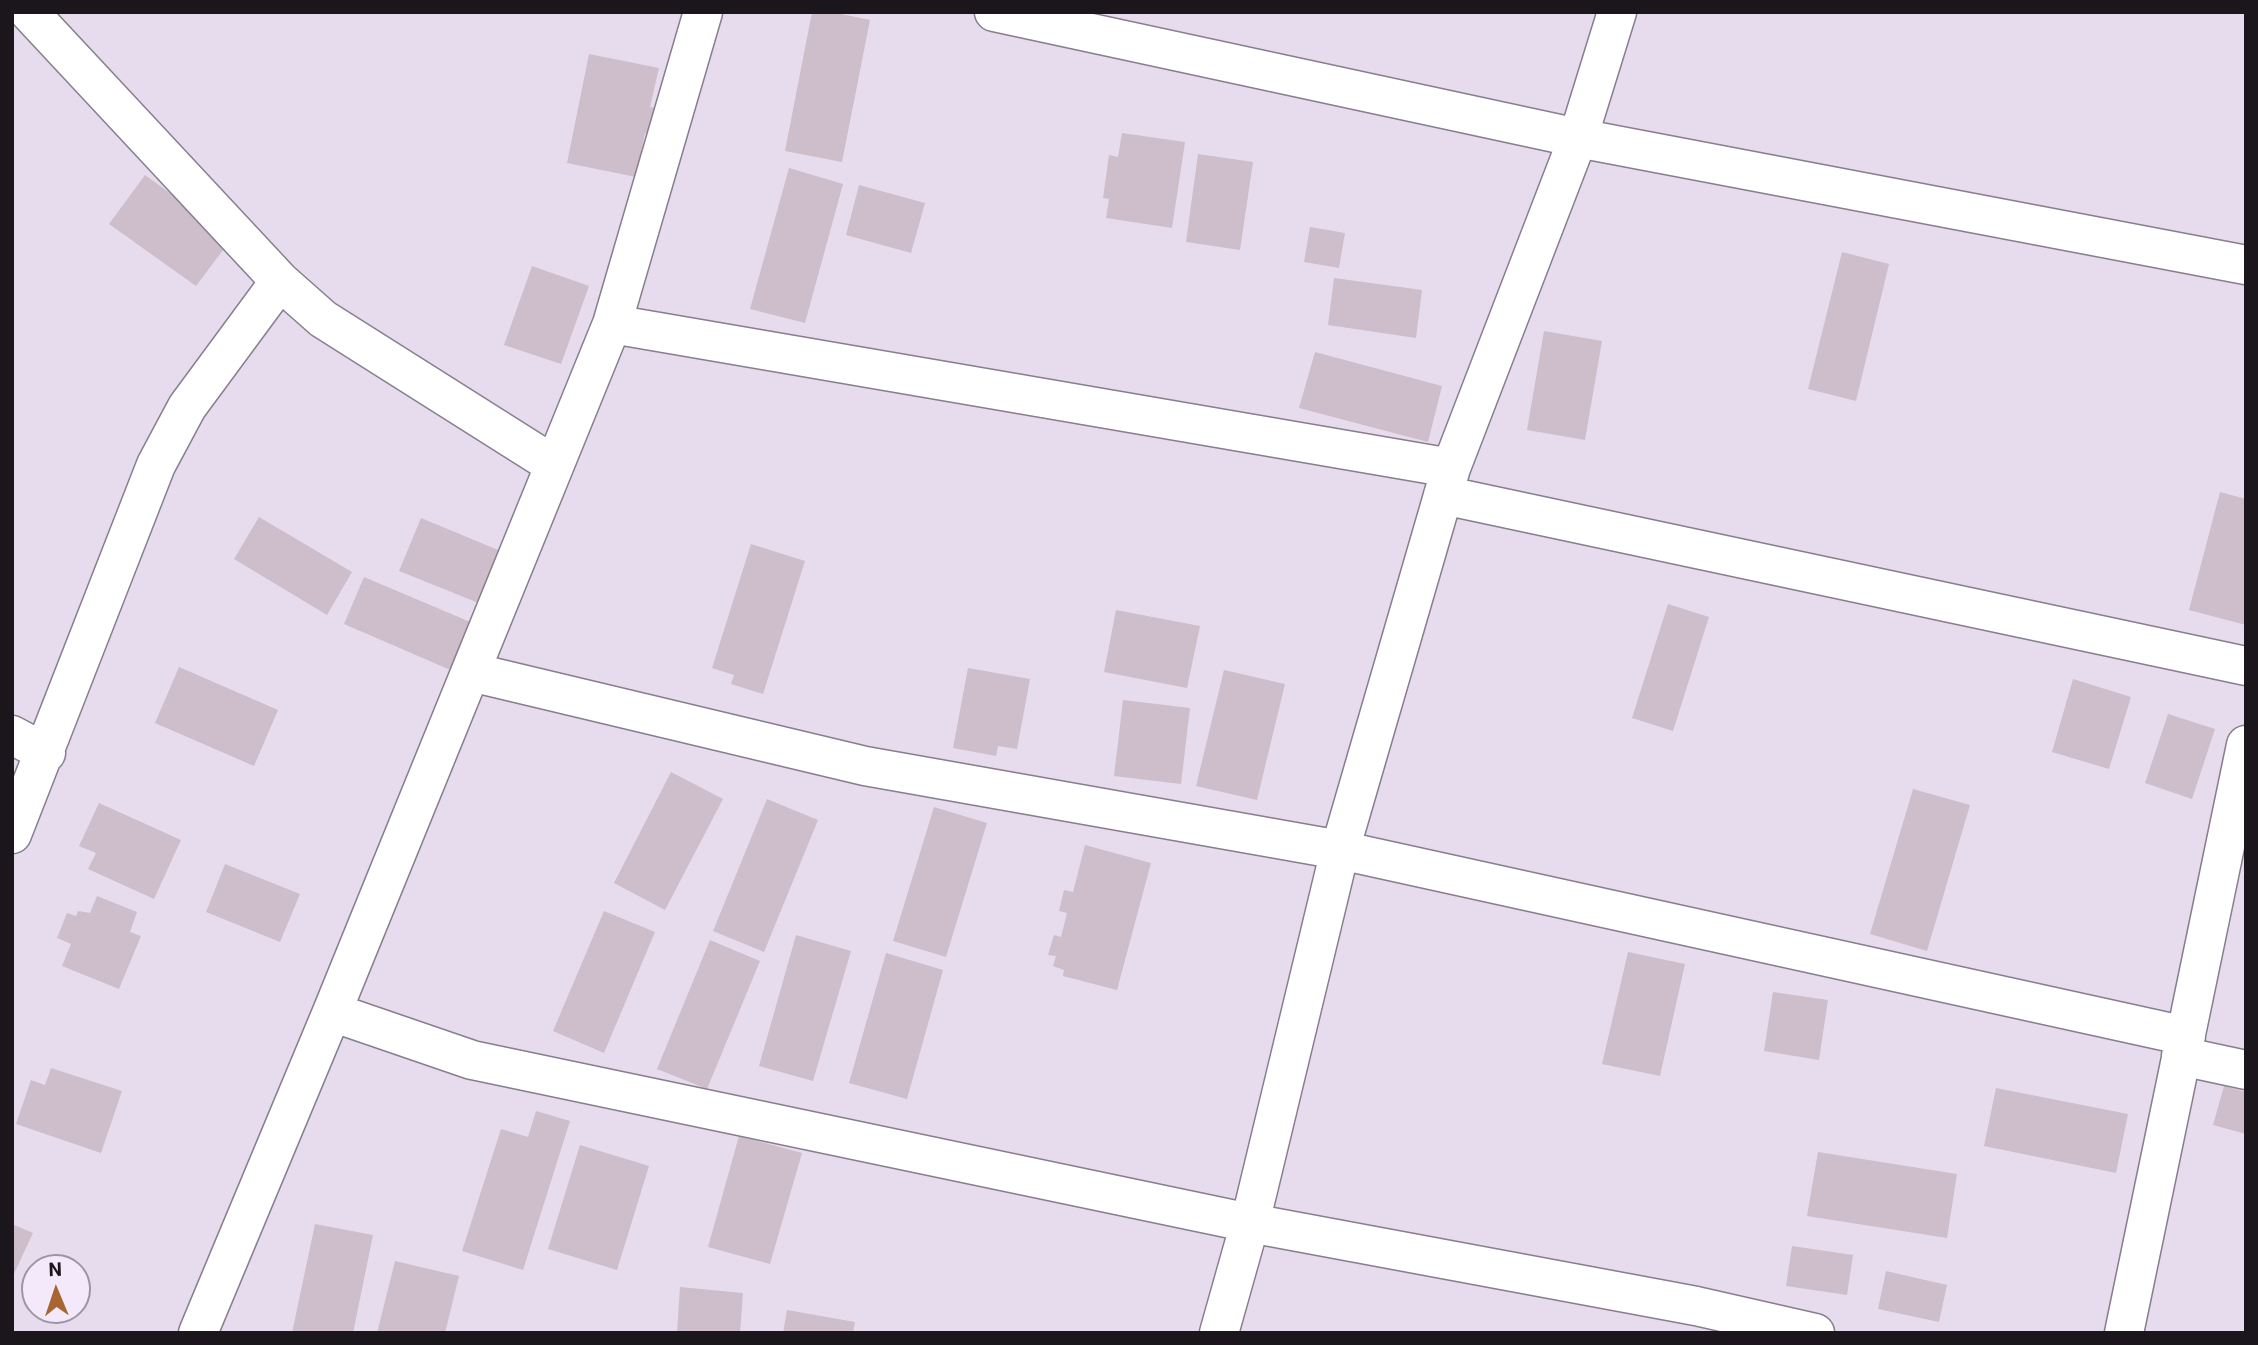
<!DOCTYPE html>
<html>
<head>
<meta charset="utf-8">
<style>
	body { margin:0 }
	#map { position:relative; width:2258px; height:1345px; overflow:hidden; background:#e7dcee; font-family:Roboto,sans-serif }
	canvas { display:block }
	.frame { position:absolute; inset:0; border:14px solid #1a161c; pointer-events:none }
	.north { position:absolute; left:21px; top:1254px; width:70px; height:70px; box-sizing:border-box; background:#f4e9fb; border:2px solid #9d95a2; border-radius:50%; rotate:358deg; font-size:19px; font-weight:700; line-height:28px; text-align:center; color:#1a161c }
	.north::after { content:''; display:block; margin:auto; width:24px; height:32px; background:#a76631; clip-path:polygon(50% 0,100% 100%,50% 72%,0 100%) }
</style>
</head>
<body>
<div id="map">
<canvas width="2258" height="1345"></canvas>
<div class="frame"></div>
<div class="north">N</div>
</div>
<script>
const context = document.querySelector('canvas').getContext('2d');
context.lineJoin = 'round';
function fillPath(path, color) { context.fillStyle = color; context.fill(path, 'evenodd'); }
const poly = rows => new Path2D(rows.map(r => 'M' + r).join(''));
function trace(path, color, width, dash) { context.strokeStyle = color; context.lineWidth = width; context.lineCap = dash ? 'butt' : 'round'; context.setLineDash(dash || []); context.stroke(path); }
const building = poly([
	[812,12,832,12,870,20,842,162,785,151],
	[589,54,659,68,650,107,662,109,657,135,645,133,636,177,567,163],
	[1122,133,1185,142,1172,228,1106,218,1109,199,1103,198,1109,155,1118,157],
	[1198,154,1253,162,1240,250,1186,242],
	[789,168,843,184,805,323,750,309],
	[145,175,232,238,196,286,109,224],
	[859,185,925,203,911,253,846,235],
	[1310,227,1345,233,1339,268,1304,262],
	[1842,252,1889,264,1856,401,1808,389],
	[532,266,589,286,561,364,504,345],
	[1334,278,1422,290,1416,338,1328,325],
	[1544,331,1602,341,1585,440,1527,430],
	[1315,352,1442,386,1428,442,1299,408],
	[2220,492,2246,499,2246,625,2189,610],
	[259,517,352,572,327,615,234,559],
	[421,518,503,552,481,604,399,571],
	[751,544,805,561,763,694,731,684,734,675,712,668],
	[364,577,475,624,455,672,344,624],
	[1668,604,1709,617,1673,731,1632,718],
	[1116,610,1200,626,1187,688,1104,672],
	[179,667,278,710,254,766,155,723],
	[968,668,1030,679,1017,749,998,746,996,756,953,748],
	[1224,670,1285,684,1257,800,1196,786],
	[2073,679,2131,697,2109,769,2052,752],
	[1123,700,1190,708,1181,784,1114,776],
	[2168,714,2215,729,2192,799,2145,783],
	[671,772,723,799,665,910,614,883],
	[1913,789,1970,805,1927,951,1870,934],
	[767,799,818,820,764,952,713,931],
	[99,803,181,840,154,899,88,869,96,853,79,846],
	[934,807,987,823,946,957,893,941],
	[1085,845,1151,863,1117,990,1063,976,1064,970,1053,966,1056,956,1048,955,1054,935,1061,937,1067,913,1059,911,1064,890,1073,892],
	[225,864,300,894,280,942,206,912],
	[97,896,137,912,130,932,141,936,119,989,62,966,71,944,57,938,67,913,76,916,78,911,90,913],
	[604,911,655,932,604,1053,553,1031],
	[796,935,851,951,813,1081,759,1066],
	[710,940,760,961,707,1089,657,1069],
	[1628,952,1685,964,1660,1076,1602,1064],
	[886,953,943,970,907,1099,849,1083],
	[1773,992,1828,1000,1819,1060,1764,1051],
	[51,1068,122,1091,101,1153,16,1124,31,1080,45,1085],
	[2224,1086,2246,1092,2246,1134,2213,1125],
	[1996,1088,2128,1114,2116,1173,1984,1146],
	[536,1111,570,1121,523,1270,462,1251,501,1129,528,1137],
	[739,1136,802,1153,770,1264,708,1247],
	[580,1145,649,1166,617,1270,548,1249],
	[1818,1152,1957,1174,1947,1238,1807,1216],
	[12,1224,33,1233,12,1278],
	[315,1224,373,1235,353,1333,292,1333],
	[1792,1246,1853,1255,1847,1295,1786,1286],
	[395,1261,459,1276,445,1333,377,1333],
	[1886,1271,1947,1285,1939,1322,1878,1309],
	[680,1287,743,1293,740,1333,677,1333],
	[787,1310,855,1322,853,1333,783,1333]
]);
const minor = poly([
	[29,12,280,281],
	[994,12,1578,138,2246,265],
	[612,324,1451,468],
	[1443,495,2246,666],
	[471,672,865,766,1340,850,2186,1036],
	[12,735,46,753],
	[12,834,156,465,187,407,280,281,323,319,554,465],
	[332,1012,472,1060,1250,1223,1696,1306,1815,1333],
	[2181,1056,2246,1070],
	[198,1333,332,1012,612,324,703,12],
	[1219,1333,1250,1223,1340,850,1451,468,1578,138,1617,12],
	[2124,1333,2246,745]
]);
fillPath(building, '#cebdca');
trace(minor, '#877e8e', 41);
trace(minor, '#fff', 38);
</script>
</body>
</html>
